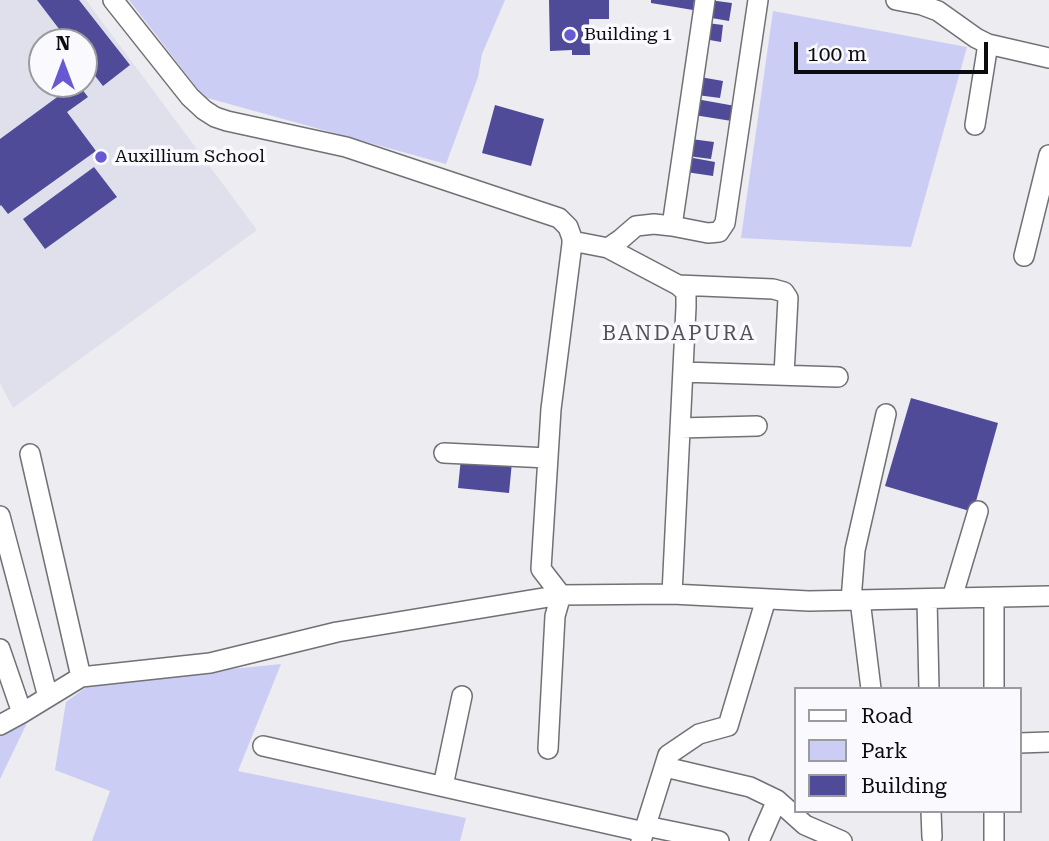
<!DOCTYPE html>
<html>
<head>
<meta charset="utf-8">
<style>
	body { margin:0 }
	#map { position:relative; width:1049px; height:841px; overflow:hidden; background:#ececf1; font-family:"Roboto Serif",serif }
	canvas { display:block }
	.legend { position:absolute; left:794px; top:687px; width:228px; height:126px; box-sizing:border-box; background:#fafafe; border:2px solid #9a9b9e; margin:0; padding:9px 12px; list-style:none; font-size:21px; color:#0b0c0d }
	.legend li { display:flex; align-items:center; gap:14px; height:35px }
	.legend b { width:35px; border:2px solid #9a9b9e }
	.north { position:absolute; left:28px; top:28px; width:70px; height:70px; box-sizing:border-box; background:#fafafe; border:2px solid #9a9b9e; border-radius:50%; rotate:0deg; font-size:19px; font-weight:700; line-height:28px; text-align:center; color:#0b0c0d }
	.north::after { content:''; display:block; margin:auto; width:24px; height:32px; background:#6659d2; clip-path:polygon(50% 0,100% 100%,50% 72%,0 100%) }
	.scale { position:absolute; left:794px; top:42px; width:194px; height:32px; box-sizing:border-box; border:4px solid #0b0c0d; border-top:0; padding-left:9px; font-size:21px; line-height:24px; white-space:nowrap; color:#0b0c0d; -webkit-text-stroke:5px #fafafe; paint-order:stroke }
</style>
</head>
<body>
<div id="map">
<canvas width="1049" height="841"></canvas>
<ul class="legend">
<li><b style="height:9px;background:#fff"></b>Road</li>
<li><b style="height:19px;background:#cccdf4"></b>Park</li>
<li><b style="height:19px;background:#504b99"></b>Building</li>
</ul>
<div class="north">N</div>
<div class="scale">100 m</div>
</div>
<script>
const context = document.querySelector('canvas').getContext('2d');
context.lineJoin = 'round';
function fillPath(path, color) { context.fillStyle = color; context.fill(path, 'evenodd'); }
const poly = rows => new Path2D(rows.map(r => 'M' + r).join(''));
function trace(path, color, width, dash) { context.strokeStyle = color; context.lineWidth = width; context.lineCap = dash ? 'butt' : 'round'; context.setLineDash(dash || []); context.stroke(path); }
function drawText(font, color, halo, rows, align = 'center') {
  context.font = font + ' "Roboto Serif",serif'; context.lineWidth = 7; context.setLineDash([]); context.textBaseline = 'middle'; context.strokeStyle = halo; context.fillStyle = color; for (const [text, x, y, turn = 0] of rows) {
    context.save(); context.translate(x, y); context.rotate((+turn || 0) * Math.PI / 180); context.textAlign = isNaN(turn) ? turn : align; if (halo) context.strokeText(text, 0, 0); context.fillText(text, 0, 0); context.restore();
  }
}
const built = poly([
	[0,0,86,0,257,230,13,408,0,383],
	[42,42,84,42,84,84,42,84]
]);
const green = poly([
	[129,0,505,0,482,54,478,77,446,164,204,97],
	[773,11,967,47,911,247,741,238],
	[281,664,238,771,466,818,460,841,92,841,110,791,55,770,66,702,92,683],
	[28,721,0,779,0,735]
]);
const building = poly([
	[37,0,79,0,130,65,103,86,84,62,84,42,69,42],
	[549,0,609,0,609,19,589,19,590,55,572,55,572,50,550,51],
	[651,0,694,0,693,10,651,3],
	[709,0,732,3,729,21,706,17],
	[707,23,723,25,721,42,704,39],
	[700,77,723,81,720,98,697,95],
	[75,84,78,84,88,97,67,112,96,151,8,214,1,205,0,206,0,139],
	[696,99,741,107,738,122,694,115],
	[495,105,544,119,531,166,482,153],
	[691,139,714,142,711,159,688,156],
	[688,157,715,162,713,176,686,172],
	[94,167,117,197,45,249,23,219],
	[911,398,998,423,973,512,885,486],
	[461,458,512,462,509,493,458,488]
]);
const minor = poly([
	[113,0,190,97,204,110,215,117,227,121,346,147,559,218,568,227,572,238,572,244,551,409,541,569,561,595],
	[896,0,922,5,938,11,976,38,988,44,1049,58],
	[975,125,988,44],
	[672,226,705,0],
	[572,241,608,248,621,239,636,226,654,224,672,226,708,233,719,232,725,223,758,0],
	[608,248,678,285,686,292,686,307,672,594],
	[1024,256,1049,155],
	[678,285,773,289,784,292,788,298,784,375],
	[683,372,838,377],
	[680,428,757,426],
	[444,453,548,458],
	[30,454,81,677],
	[0,516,48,697],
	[952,598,978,511],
	[927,599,929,689],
	[851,600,855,550,886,414],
	[860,600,871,689],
	[0,649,22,713],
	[994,689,994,597],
	[0,725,22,713,81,677,210,663,337,632,561,595,672,594,809,601,1049,596],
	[1019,743,1049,742],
	[263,746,644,832],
	[548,749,555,616,561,595],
	[665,767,750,787,777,800,805,825,842,841],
	[443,786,462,696],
	[931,811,932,837],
	[994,811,994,841],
	[646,826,719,841],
	[641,841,668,755,699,734,728,726,766,599],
	[759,841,777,800]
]);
const markers = [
	[570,35,7,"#6659d2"],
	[101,157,7,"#6659d2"]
];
const poiNames = [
	["Building 1",584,35],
	["Auxillium School",115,157]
];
const quarterNames = [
	["BANDAPURA",679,334]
];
fillPath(built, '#dfe0ec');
fillPath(green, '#cccdf4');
fillPath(building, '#504b99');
trace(minor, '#717175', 22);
trace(minor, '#fff', 19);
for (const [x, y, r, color] of markers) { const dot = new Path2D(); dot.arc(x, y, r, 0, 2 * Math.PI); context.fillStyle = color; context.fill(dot); trace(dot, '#fafafe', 2.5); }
drawText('18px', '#0b0c0d', '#fafafe', poiNames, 'left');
context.letterSpacing = '2px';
drawText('21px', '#535357', '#fafafe', quarterNames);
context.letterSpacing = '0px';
</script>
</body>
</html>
